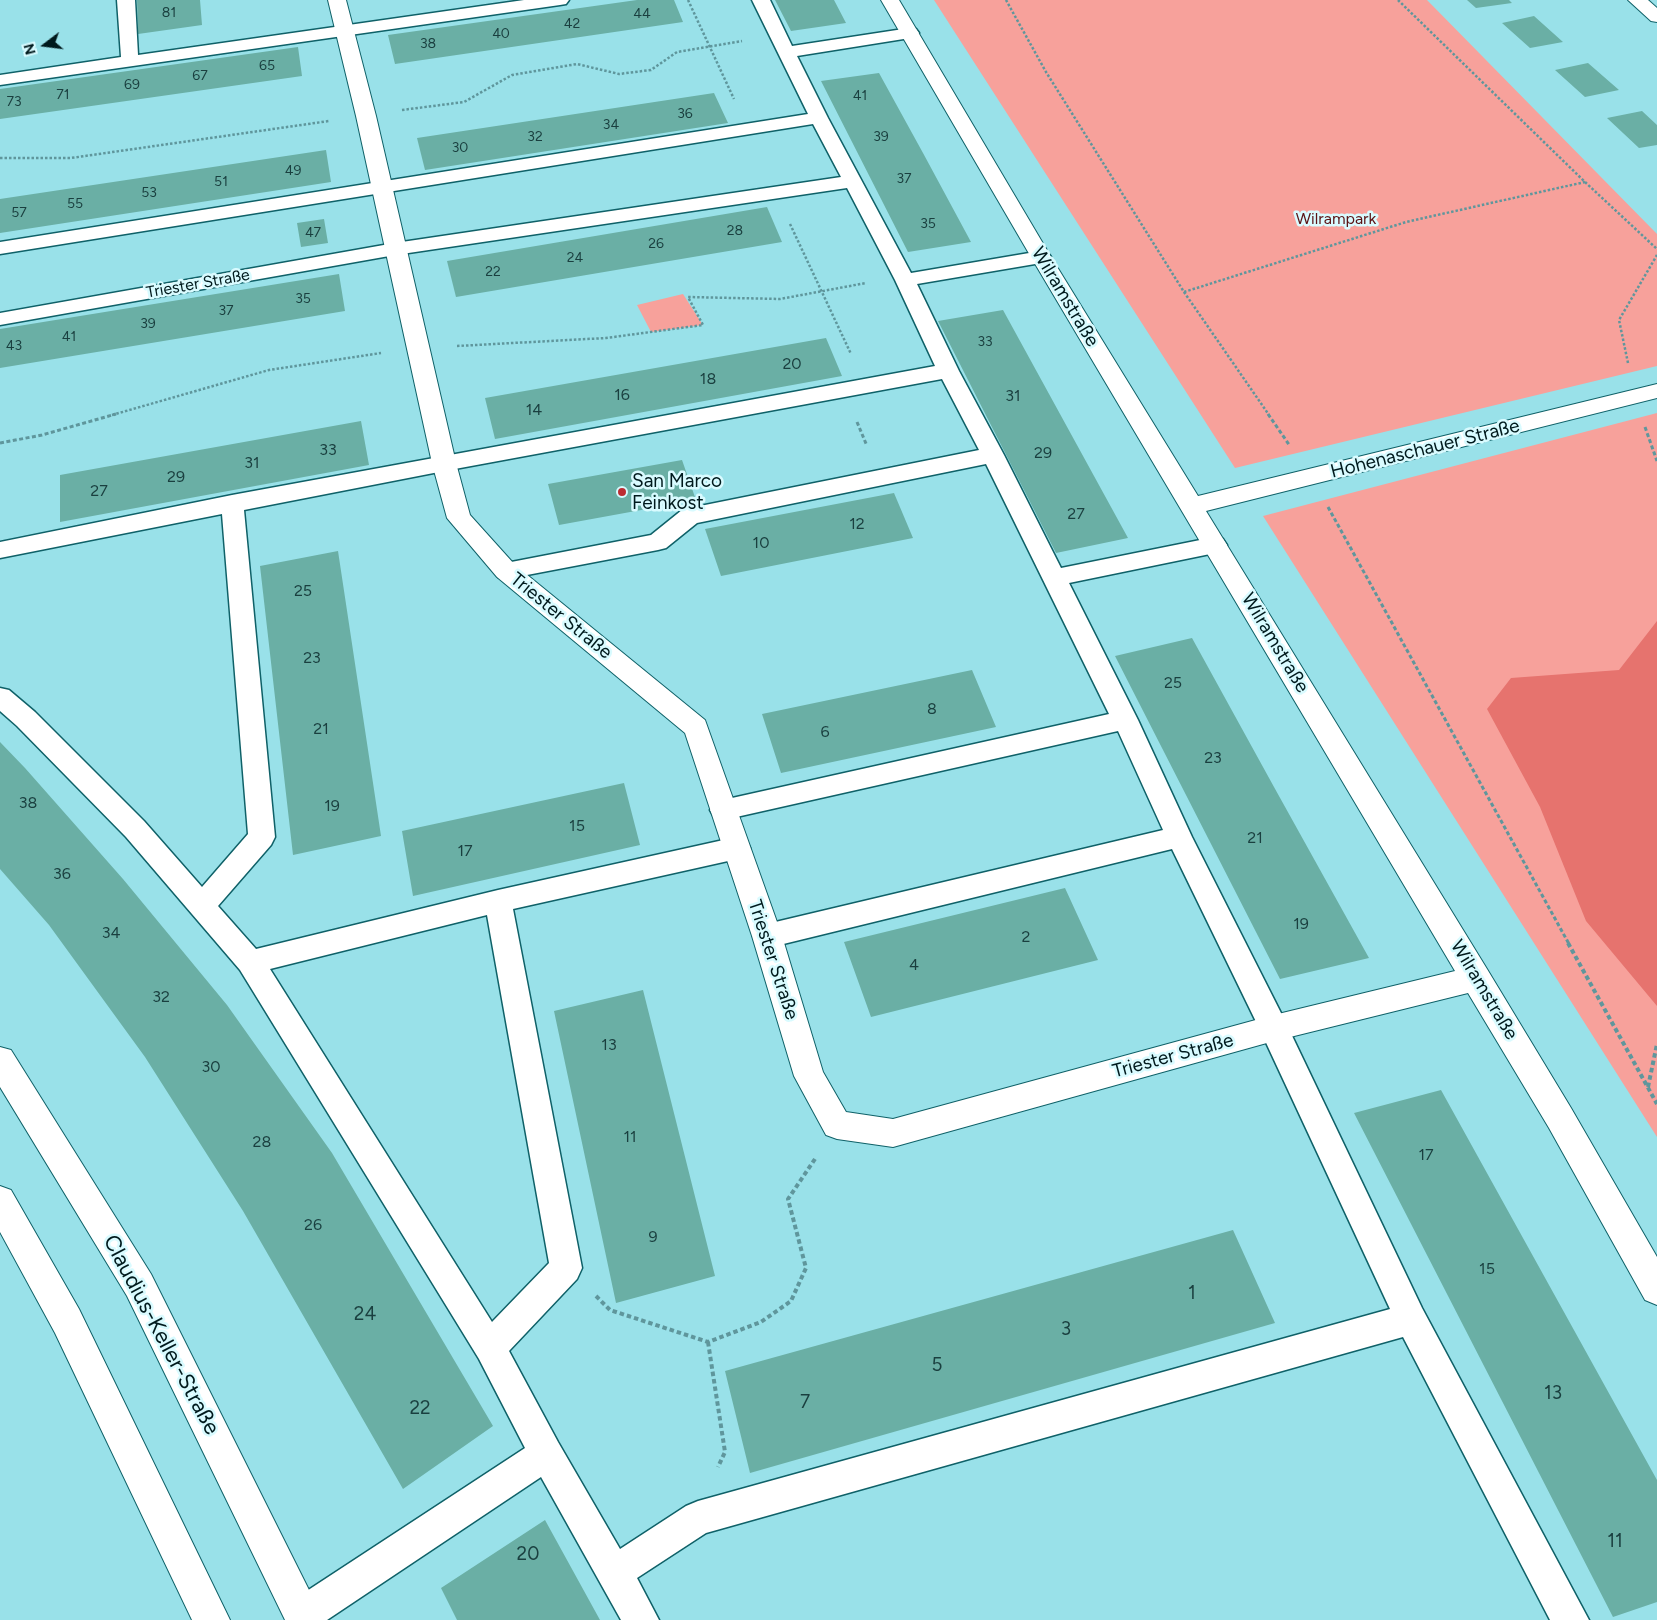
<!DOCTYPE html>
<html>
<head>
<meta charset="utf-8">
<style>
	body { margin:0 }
	#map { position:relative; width:1657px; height:1620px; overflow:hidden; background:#99e1e9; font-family:Figtree,sans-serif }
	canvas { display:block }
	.north { position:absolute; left:20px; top:20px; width:50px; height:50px; -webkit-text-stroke:4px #d9fbff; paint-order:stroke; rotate:255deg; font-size:14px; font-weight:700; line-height:20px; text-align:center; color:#001a1d }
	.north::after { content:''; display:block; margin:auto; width:18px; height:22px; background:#001a1d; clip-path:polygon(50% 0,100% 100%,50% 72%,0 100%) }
</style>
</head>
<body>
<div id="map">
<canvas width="1657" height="1620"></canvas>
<div class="north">N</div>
</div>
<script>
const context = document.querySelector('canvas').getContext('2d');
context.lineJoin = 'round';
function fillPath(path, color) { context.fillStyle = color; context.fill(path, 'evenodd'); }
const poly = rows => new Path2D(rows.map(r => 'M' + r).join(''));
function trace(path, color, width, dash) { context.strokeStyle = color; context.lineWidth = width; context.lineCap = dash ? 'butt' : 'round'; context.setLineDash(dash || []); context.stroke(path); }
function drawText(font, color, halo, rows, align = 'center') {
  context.font = font + ' Figtree,sans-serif'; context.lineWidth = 5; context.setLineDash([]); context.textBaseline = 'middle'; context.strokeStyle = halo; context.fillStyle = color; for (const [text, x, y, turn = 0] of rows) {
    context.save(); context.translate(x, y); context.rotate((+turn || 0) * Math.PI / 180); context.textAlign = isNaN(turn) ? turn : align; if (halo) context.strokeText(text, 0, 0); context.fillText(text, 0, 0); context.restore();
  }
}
const green = poly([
	[934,0,1427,0,1657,234,1657,366,1235,468],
	[683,294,703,325,651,332,637,305],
	[1657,413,1657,1137,1263,516]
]);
const forest = poly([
	[1657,621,1657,1006,1586,921,1540,807,1487,709,1511,678,1619,670]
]);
const building = poly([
	[137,0,200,0,202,25,138,34],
	[637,0,674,0,683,22,395,64,388,35],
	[775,0,834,0,846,23,791,31],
	[1467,0,1509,0,1512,3,1476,8],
	[1534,16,1563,42,1530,48,1502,23],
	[298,47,302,76,0,119,0,89],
	[1588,63,1619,90,1585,97,1555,70],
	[879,73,923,153,971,242,908,252,821,81],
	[714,93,728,123,425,170,417,138],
	[1642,111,1657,125,1657,145,1639,148,1607,118],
	[326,150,331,182,0,233,0,199],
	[767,207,782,242,456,297,447,261],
	[324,219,328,243,301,247,297,223],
	[339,274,345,311,0,368,0,329],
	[1003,310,1094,476,1128,538,1056,553,938,321],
	[826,338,842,376,495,439,485,398],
	[361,421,369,465,60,522,60,475],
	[682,460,696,500,559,525,548,484],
	[894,493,913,538,721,576,705,529],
	[338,551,381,836,293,855,260,566],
	[1192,638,1274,787,1369,958,1280,979,1115,656],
	[972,670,996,727,781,773,762,714],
	[0,742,25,768,123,879,227,1005,332,1153,493,1426,403,1489,243,1211,145,1057,49,925,0,869],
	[624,783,640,845,413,896,402,831],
	[1065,888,1098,960,871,1017,844,942],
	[643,990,715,1276,616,1303,554,1011],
	[1441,1090,1657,1480,1657,1602,1613,1617,1354,1113],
	[1233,1230,1275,1323,750,1473,725,1371],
	[545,1520,600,1620,457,1620,441,1588]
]);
const pathFar2 = poly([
	[688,0,734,99],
	[1006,0,1046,72,1184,292,1269,415],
	[1398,0,1585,182,1657,249],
	[402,110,464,102,512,75,577,64,619,74,651,70,677,52,742,41],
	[0,158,71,158,329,121],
	[790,224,851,354],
	[1184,292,1406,222,1585,182],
	[457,346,606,338,703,325,688,297,780,299,866,283],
	[1628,363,1619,320,1657,255],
	[112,415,269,370,381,353]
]);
const pathFar1 = poly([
	[1268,414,1290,446],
	[857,422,867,446],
	[1645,427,1657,461],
	[0,443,42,435,116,414],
	[1328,507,1569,944]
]);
const path = poly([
	[1568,943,1657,1104],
	[1648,1087,1657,1044],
	[596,1296,610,1310,708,1342,761,1322,791,1301,806,1268,788,1199,815,1159],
	[708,1342,725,1452,718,1467]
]);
const lane = poly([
	[117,0,135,0,138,55,524,0,569,0,566,4,560,5,0,85,0,75,121,57,117,0],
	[752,0,770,0,792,46,910,28,916,29,919,33,916,37,910,38,797,56,828,118,911,273,1041,251,1048,253,1051,257,1048,261,1041,263,917,284,959,371,1004,455,1061,568,1215,537,1223,539,1227,545,1223,551,1215,553,1069,583,1138,720,1192,837,1284,1019,1422,1308,1589,1620,1550,1620,1403,1337,706,1533,637,1578,659,1620,621,1620,541,1477,327,1620,287,1620,285,1615,290,1602,525,1448,479,1359,240,970,126,837,17,726,0,711,0,688,9,690,35,712,144,821,202,887,248,834,222,514,0,558,0,542,232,495,935,366,895,280,847,188,395,255,0,325,0,313,395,243,841,177,813,124,0,254,0,242,808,114,752,0],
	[942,379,979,450,690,508,682,510,651,535,506,563,498,565,494,571,498,577,506,579,658,550,666,548,697,523,986,464,1109,714,723,800,714,803,710,810,714,817,723,820,1118,731,1163,830,767,924,757,928,753,936,757,944,767,948,1172,849,1262,1034,1390,1309,698,1501,686,1506,620,1549,558,1442,509,1351,577,1279,582,1268,513,909,737,859,746,856,750,848,746,840,737,837,498,890,256,949,218,906,271,845,275,837,244,510,444,471,942,379],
	[487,915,549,1263,492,1322,270,969,487,915]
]);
const street = poly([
	[328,0,346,0,376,116,456,463,470,515,515,565,705,720,782,936,823,1072,846,1112,893,1119,1274,1015,1455,971,1031,257,881,0,899,0,1051,257,1198,496,1657,384,1657,398,1206,511,1487,969,1571,1108,1657,1257,1657,1305,1645,1300,1549,1128,1468,993,1274,1041,893,1147,837,1139,826,1135,794,1076,752,936,685,733,497,577,447,518,432,463,356,116,328,0],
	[1628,0,1648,0,1657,8,1657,22,1651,21,1628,0]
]);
const secondary = poly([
	[0,1047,11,1050,151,1274,324,1620,285,1620,127,1296,0,1087,0,1047],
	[0,1186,11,1190,79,1309,230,1620,192,1620,55,1333,0,1232,0,1186]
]);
const markers = [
	[622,492,5,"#bc2c32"]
];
const farNumbernames = [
	["81",169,13],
	["44",642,14],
	["42",572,24],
	["40",501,34],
	["38",428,44],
	["65",267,66],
	["67",200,76],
	["69",132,85],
	["71",63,95],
	["41",860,96],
	["73",14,102],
	["36",685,114],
	["34",611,125],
	["32",535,137],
	["39",881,137],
	["30",460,148],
	["49",293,171],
	["37",904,179],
	["51",221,182],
	["53",149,193],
	["55",75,204],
	["57",19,213],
	["35",928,224],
	["28",735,231],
	["47",313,233],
	["26",656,244],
	["24",575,258],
	["22",493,272],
	["35",303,299],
	["37",226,311],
	["39",148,324],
	["41",69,337],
	["33",985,342],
	["43",14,346]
];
const farParknames = [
	["Wilrampark",1336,219]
];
const farStreetnames = [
	["Triester Straße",198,284,-10]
];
const numberNames = [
	["20",792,364],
	["18",708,379],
	["16",622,395],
	["31",1013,396],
	["14",534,410],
	["33",328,450],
	["29",1043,453],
	["31",252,463],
	["29",176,477],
	["27",99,491],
	["27",1076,514],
	["12",857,524],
	["10",761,543],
	["25",303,591],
	["23",312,658],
	["25",1173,683],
	["8",932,709],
	["21",321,729],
	["6",825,732],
	["23",1213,758],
	["38",28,803],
	["19",332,806],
	["15",577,826],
	["21",1255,838],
	["17",465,851],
	["36",62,874],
	["19",1301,924],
	["34",111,933],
	["2",1026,937],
	["4",914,965],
	["32",161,997],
	["13",609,1045],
	["30",211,1067],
	["11",630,1137],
	["28",262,1142],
	["17",1426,1155],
	["26",313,1225],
	["9",653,1237],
	["15",1487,1269]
];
const streetNames = [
	["Wilramstraße",1065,297,59],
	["Hohenaschauer Straße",1425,449,-14],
	["Triester Straße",561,616,39],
	["Wilramstraße",1275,643,59],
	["Triester Straße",773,960,72],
	["Wilramstraße",1484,990,59],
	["Triester Straße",1173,1056,-15]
];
const poiNames = [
	["San Marco",632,481],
	["Feinkost",632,503]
];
const nearNumbernames = [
	["1",1192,1293],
	["24",365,1314],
	["3",1066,1329],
	["5",937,1365],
	["13",1553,1393],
	["7",805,1402],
	["22",420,1408],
	["11",1615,1541],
	["20",528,1554]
];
const nearStreetnames = [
	["Claudius-Keller-Straße",161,1335,62]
];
fillPath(green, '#f7a19b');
fillPath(forest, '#e6736e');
fillPath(building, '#6aafa5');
trace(lane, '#0f6168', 3);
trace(street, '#0f6168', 2);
trace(secondary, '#0f6168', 2);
trace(pathFar2, '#5f969c', 2.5, [2.5, 2]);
trace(pathFar1, '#5f969c', 3, [4, 2.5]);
trace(path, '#5f969c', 4, [4.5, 3]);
fillPath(lane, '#fff');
fillPath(street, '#fff');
fillPath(secondary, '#fff');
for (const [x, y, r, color] of markers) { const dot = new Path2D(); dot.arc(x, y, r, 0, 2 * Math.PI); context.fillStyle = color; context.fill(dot); trace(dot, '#d9fbff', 2); }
drawText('14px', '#1a3f3f', null, farNumbernames);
drawText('16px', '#5b1315', '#d9fbff', farParknames);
drawText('16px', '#001a1d', '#d9fbff', farStreetnames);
drawText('16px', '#1a3f3f', null, numberNames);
drawText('19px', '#001a1d', '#d9fbff', streetNames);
drawText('19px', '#001a1d', '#d9fbff', poiNames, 'left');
drawText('19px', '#1a3f3f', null, nearNumbernames);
drawText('22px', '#001a1d', '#d9fbff', nearStreetnames);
</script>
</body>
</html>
